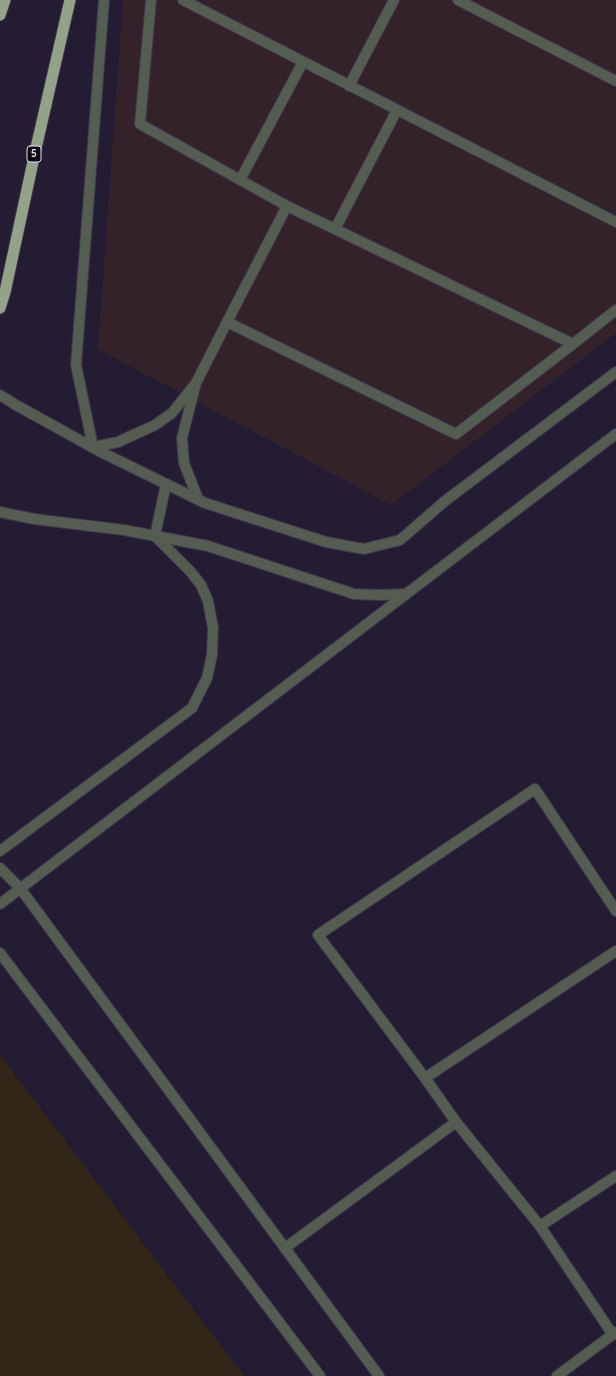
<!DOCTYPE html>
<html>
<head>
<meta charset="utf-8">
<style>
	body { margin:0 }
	canvas { display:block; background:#231c33 }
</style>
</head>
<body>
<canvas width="616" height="1376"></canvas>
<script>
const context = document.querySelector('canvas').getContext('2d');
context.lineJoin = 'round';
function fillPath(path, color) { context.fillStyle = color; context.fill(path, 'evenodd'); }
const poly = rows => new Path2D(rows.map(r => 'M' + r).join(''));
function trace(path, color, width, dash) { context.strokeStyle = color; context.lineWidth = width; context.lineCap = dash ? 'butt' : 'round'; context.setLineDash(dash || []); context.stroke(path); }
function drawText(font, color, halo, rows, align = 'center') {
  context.font = font + ' Quicksand,sans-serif'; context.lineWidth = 4; context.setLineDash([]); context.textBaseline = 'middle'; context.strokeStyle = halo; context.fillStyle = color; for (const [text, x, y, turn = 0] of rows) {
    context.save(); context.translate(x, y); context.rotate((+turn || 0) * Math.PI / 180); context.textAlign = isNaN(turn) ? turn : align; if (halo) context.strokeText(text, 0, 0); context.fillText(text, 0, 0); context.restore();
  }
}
const commercial = poly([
	[123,0,616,0,616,333,391,505,98,349]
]);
const industrial = poly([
	[0,1055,244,1376,0,1376]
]);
const minor = poly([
	[151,0,140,124,287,206],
	[183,0,616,222],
	[458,0,616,81],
	[349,86,394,0],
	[240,180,303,62],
	[335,229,397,110],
	[573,344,616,310],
	[196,383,227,322,287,206,573,344,456,434,227,322],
	[93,447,118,442,155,425,172,413,196,383,182,438,184,463,198,499],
	[155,536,166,484],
	[425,1078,616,951],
	[540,1226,616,1176],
	[285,1248,456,1122],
	[613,1335,540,1226,456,1122,425,1078,318,935,535,789,616,911],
	[557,1376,616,1332]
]);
const tertiary = poly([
	[0,395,16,405,101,452,205,503,326,542,364,549,400,540,445,501,616,372],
	[93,447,76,365,104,0],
	[0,512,34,519,124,530,208,546,354,594,379,595,406,594],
	[0,851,192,708,207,678,212,655,213,628,208,601,201,585,190,571,155,536],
	[0,868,20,888,379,1376],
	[0,904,616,434],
	[0,953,320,1376]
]);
const trunk = poly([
	[0,15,5,0],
	[0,308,5,292,36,148,70,0]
]);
const shields = [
	[34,154,14]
];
const shieldNames = [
	["5",34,154]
];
fillPath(commercial, '#34222a');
fillPath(industrial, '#312617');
trace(minor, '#3e384e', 12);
trace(tertiary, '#3e384e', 12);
trace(trunk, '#3e384e', 13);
trace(minor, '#555c51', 10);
trace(tertiary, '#555c51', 10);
trace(trunk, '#94a28a', 11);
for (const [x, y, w] of shields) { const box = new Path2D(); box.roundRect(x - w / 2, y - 8, w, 16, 3); context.fillStyle = '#0c0912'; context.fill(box); trace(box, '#e6e2f2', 1); }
drawText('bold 10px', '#e6e2f2', null, shieldNames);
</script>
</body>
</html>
